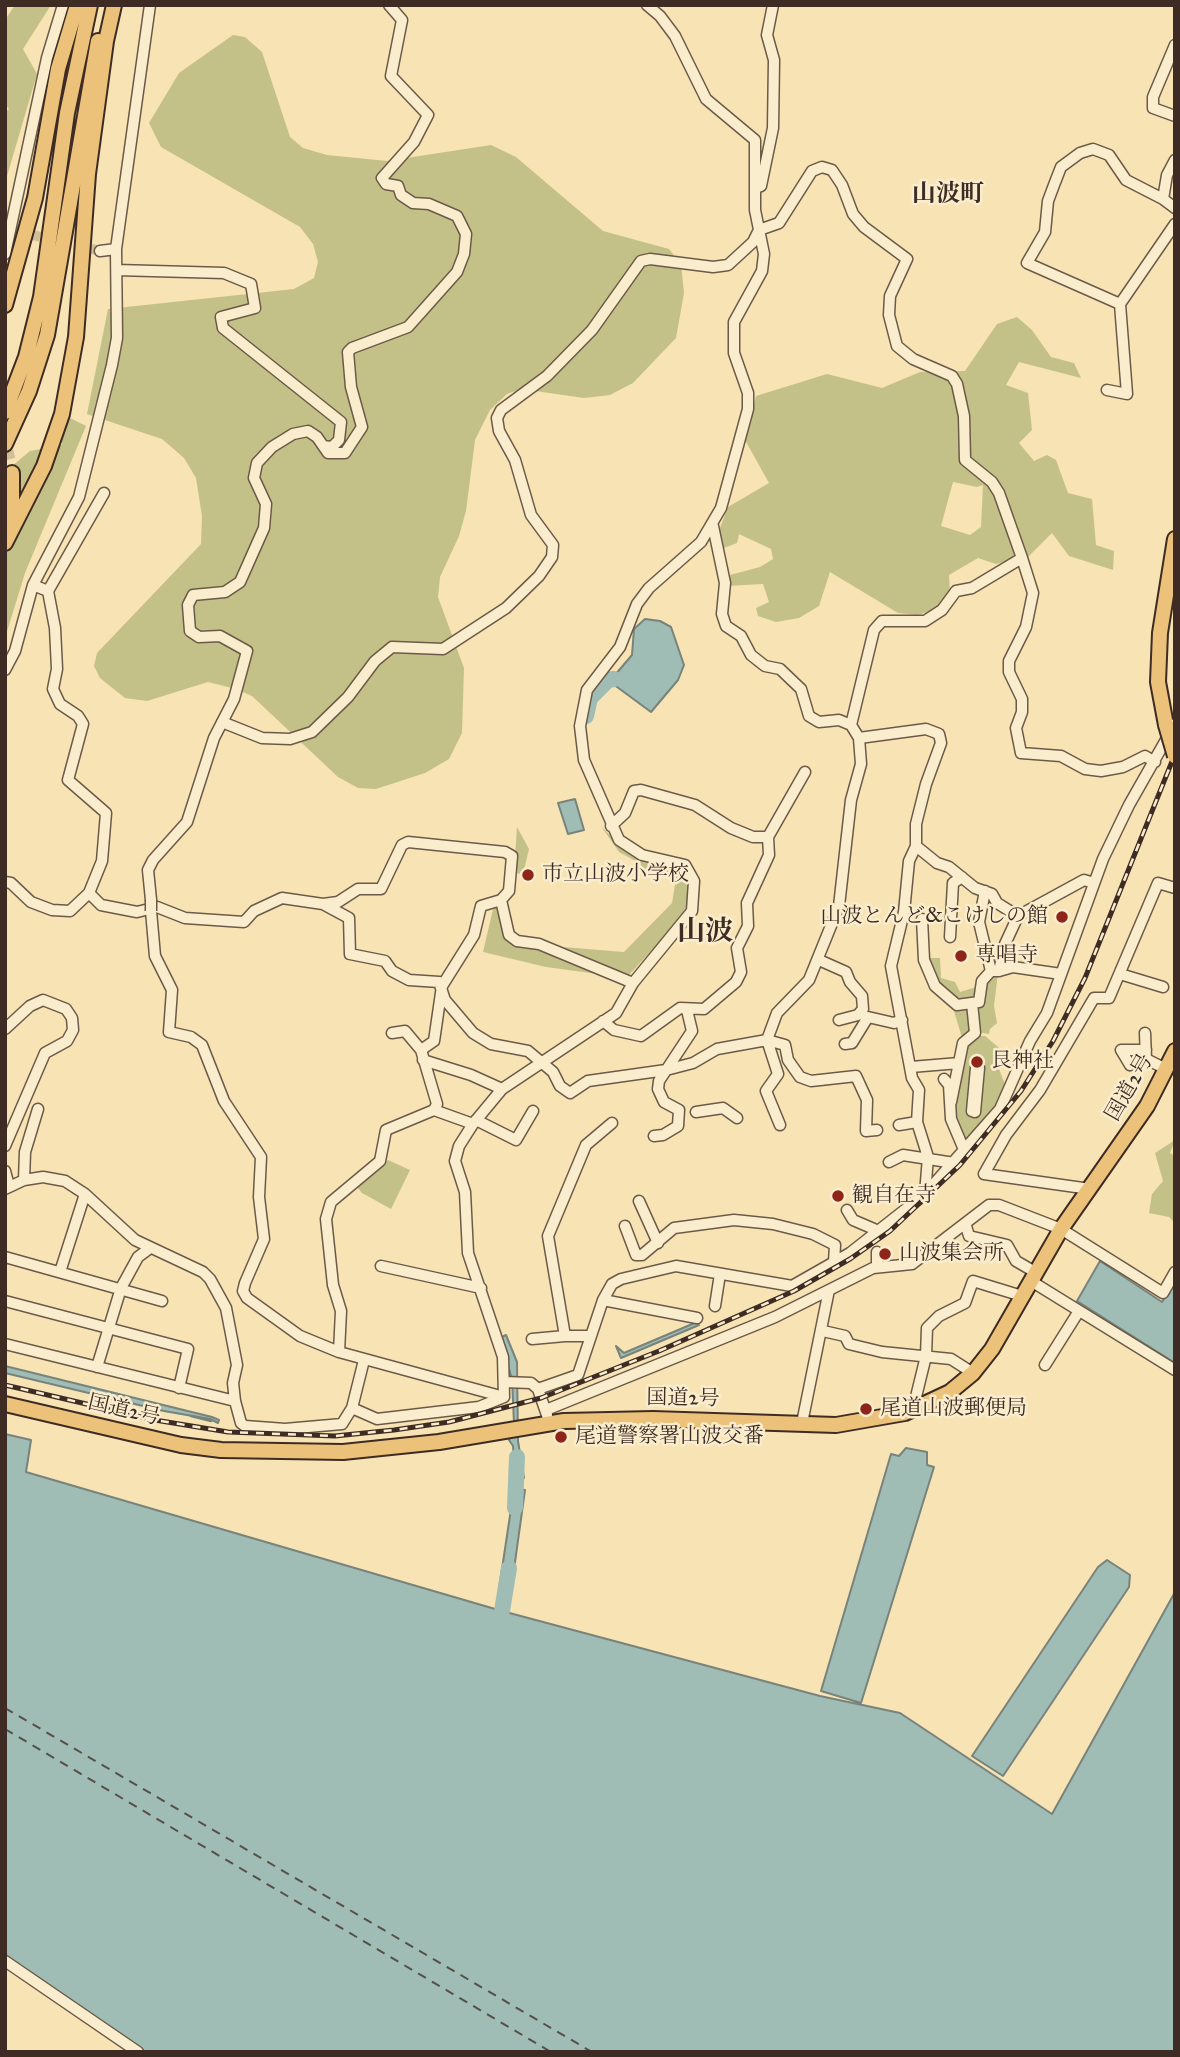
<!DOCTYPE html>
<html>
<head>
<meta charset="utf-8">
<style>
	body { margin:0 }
	#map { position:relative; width:1180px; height:2057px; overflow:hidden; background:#f7e3b4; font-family:"IM FELL Great Primer",serif }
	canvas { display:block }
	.frame { position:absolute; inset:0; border:7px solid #3e2c24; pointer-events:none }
</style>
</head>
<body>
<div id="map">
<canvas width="1180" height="2057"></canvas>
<div class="frame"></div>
</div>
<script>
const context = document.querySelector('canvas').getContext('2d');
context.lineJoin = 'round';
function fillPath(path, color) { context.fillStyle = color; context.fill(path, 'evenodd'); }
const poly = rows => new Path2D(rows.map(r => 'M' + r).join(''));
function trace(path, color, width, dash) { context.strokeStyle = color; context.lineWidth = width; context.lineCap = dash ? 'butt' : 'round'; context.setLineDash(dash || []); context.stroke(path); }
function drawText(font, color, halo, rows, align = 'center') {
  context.font = font + ' "IM FELL Great Primer","Noto Serif JP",serif'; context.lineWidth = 5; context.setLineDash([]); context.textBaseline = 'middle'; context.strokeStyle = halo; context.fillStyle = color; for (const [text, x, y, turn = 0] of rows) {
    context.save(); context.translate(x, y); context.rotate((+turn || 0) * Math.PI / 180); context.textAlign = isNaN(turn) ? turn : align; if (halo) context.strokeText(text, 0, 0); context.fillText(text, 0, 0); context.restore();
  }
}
const green = poly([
	[15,5,51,5,23,49,37,74,5,183,5,112,9,109,5,104,5,20],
	[233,35,245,37,262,52,290,137,303,148,327,155,387,161,491,145,516,157,603,231,669,249,681,264,684,293,676,338,633,383,610,395,584,398,521,389,507,394,490,410,475,440,466,511,459,536,440,577,438,597,464,668,462,733,449,759,425,773,376,789,358,788,338,777,252,696,236,689,208,682,147,701,125,698,100,678,94,666,97,653,201,544,202,516,196,478,184,458,162,439,87,414,108,309,294,289,314,278,318,262,313,244,300,227,161,147,149,123,179,73],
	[1017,317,1032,330,1051,357,1074,363,1081,378,1019,362,1006,385,1028,393,1032,430,1019,443,1034,461,1047,455,1056,460,1068,493,1092,499,1096,545,1114,551,1113,570,1069,556,1052,533,1029,556,996,564,978,558,949,575,950,593,936,609,918,615,898,613,830,572,819,606,799,618,776,622,758,616,756,608,769,602,763,584,727,586,726,576,760,567,773,559,771,549,739,534,737,543,721,549,718,533,728,507,769,483,745,440,756,396,827,374,882,388,920,372,965,371,997,324],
	[953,482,977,487,983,485,981,527,970,535,941,526],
	[62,414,86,426,25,573,5,638,5,472,30,451,62,445],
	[601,826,626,852,644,860,679,868,687,878,689,900,683,916,629,975,563,947,624,952,672,903,676,879,641,870,641,864,619,852],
	[517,827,529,849,523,874,514,873],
	[494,905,499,907,505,936,538,945,605,975,546,967,483,952],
	[927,958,940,958,941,978,955,982,960,992,983,985,984,981,998,973,994,1006,997,1023,990,1029,989,1034,978,1032,963,1041,947,988,941,989],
	[976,1036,985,1036,998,1047,1002,1057,999,1069,1006,1087,998,1108,971,1141,962,1140,953,1119,964,1044],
	[1175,1140,1170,1153,1175,1156,1173,1221,1169,1217,1149,1213,1152,1194,1163,1181,1155,1153],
	[388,1160,410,1170,391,1209,362,1193,356,1186]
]);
const water = poly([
	[645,619,660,621,671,627,684,665,678,680,651,712,613,684,615,675,632,655,634,629,645,619],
	[575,799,584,830,568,834,558,803,575,799],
	[1100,1261,1162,1302,1172,1285,1175,1288,1175,1363,1077,1301,1100,1261],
	[697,1322,699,1325,621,1358,616,1346,624,1353,697,1322],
	[506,1335,517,1362,518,1441,524,1478,515,1477,513,1446,509,1440,514,1423,512,1379,500,1338,506,1335],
	[5,1366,212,1417,219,1420,218,1423,210,1419,164,1411,5,1373,5,1366],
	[5,1434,31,1440,26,1472,502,1611,820,1696,900,1713,1052,1814,1175,1592,1175,2052,145,2052,5,1957,5,1434],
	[906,1448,927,1452,927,1465,934,1467,861,1703,821,1691,891,1454,899,1456,906,1448],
	[514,1489,525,1490,511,1591,499,1589,514,1489],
	[1107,1560,1130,1575,1129,1587,1003,1776,972,1756,1098,1567,1107,1560]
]);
const stream = poly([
	[191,1416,211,1421]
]);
const river = poly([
	[586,716,590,698,608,680,614,679],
	[515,1508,517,1457],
	[502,1611,509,1568]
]);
const ferry = poly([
	[5,1708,592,2052],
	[5,1729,551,2052]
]);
const minorTunnel = poly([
	[16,231,100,251]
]);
const highwayTunnel = poly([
	[5,446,12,473]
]);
const minor = poly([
	[1175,45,1153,97,1153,108,1175,116],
	[1175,160,1167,175,1163,199,1175,208],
	[755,188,761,186,773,128,774,60,767,35,773,5],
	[100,251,116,249],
	[5,254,47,58,63,5],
	[117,270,224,273,251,284,255,308,221,317,223,328,341,422,339,440,332,447,323,446],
	[1120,304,1027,263,1045,232,1048,201,1054,185,1061,167,1080,153,1093,149,1109,155,1126,180,1163,199],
	[1107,390,1127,394,1120,304,1175,224],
	[713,526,725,583,722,614,726,626,741,636,751,655,765,666,780,669,801,689,809,716,819,722,839,720,851,725],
	[33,585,48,591,55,628,57,669,53,689,60,704,78,716,83,724,68,780,106,813,102,861,89,893,101,905,137,912,157,907,185,918,244,922,254,911,282,898,323,904,338,902,358,889,381,889,402,845,408,842,505,852,512,856,509,891,501,900,481,906,474,935,442,986,434,1041,421,1050,437,1104,434,1110],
	[48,591,104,493],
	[5,670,15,651,33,585,79,497,112,365,117,338,116,249,150,5],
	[222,722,262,738,290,739,312,732,348,697,375,661,392,647,443,649,506,608,539,576,552,557,553,545,531,515,515,460,499,431,497,418,501,410,547,376,592,330,641,261,650,259,713,267,728,265,753,242,759,230,779,223,812,171,822,167,832,170,842,185,853,214,864,227,907,259,890,296,889,315,897,346,913,359,952,376,957,384,964,416,965,460,992,482,999,493,1022,558,1033,593,1026,627,1009,661,1009,672,1022,699,1022,712,1016,728,1021,753,1061,756,1085,769,1101,771,1123,767,1145,756,1155,762],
	[859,738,926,729,939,734,941,743,926,784,916,824,916,846,909,861,904,912,891,966,912,1078,919,1090,917,1122,928,1157,925,1194],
	[611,826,625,813,634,791,641,790,695,805,731,828,753,837,768,837],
	[916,846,937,863,949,867,975,888,992,894,997,903,1018,916],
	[5,882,11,883,31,902,52,910,70,911,89,893],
	[151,900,148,870,153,860,187,822,214,738,234,699,247,651,220,636,199,637,190,631,188,605,193,595,225,592,240,582,264,528,266,504,254,478,257,463,272,447,293,434,308,431,317,437,328,453,345,453,362,427,351,387,348,352,352,348,408,327,457,272,464,254,466,234,457,216,429,204,413,203,401,195,398,186,386,184,382,178,414,142,428,115,391,76,402,20,389,5],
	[501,900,509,935,517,941,539,944,633,983],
	[323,904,349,918,350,954,385,961,392,971,409,980,439,982,445,1000,473,1033,491,1044,528,1051,553,1072,560,1086,570,1093,588,1081,666,1070,693,1063,717,1049,767,1040,785,1045,788,1060,800,1077,811,1081,856,1076,867,1100,866,1131,877,1130],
	[151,911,155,956,172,990,169,1032,191,1037,202,1045,224,1101,261,1157,259,1197,264,1239,245,1283,243,1291,247,1298,300,1336,339,1352,504,1397],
	[922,919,924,960,935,986,957,1005,979,1002,982,981,991,971,979,922,985,891],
	[950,937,953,883,962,877],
	[819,960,846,972,850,982,862,996,863,1009,858,1015,839,1020],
	[991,971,999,971,1005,944,1018,916,1084,880,1094,883],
	[999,971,1013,967,1061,974],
	[1120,974,1163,987],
	[603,1021,614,1030,641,1036,680,1008,704,1009,736,982,741,972,737,948,748,926,747,903,769,855,768,837,805,772],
	[5,1029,30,1006,43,1000,66,1009,72,1018,73,1030,67,1041,45,1053,5,1146],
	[392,1033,405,1031,421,1050],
	[1145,1033,1146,1059,1130,1065,1121,1050,1146,1050],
	[845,1044,852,1043,868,1017,894,1023,902,1020],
	[1146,1059,1166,1069],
	[423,1060,471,1075,502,1089],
	[911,1067,959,1063],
	[976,1068,979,1068,975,1112,972,1111,976,1068],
	[944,1079,949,1085,951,1119,965,1152],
	[951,1102,963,1043,975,1033,972,1003],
	[696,1112,723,1108,737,1118],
	[476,1120,516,1140,533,1111],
	[780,1125,766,1091,778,1074,767,1040,777,1013,809,980,839,906,851,800,861,764,859,738,851,725,874,630,882,621,925,621,942,610,956,591,972,588,1022,558],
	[899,1125,917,1122],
	[654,1136,663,1135,678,1126,679,1110,664,1102,658,1089,659,1081,692,1031,687,1010],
	[889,1162,903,1155,954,1163],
	[5,1171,9,1186],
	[24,1180,25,1152,38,1109],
	[5,1189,24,1180,43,1177,65,1181,85,1194,135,1240,203,1272,210,1279,226,1308,237,1365,233,1383,235,1401,241,1423,245,1426,285,1429,342,1424,352,1408,364,1360],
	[1090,1189,984,1174,1006,1135,1040,1090,1094,998,1109,998,1158,883,1175,888],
	[639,1201,658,1243],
	[847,1210,853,1220,874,1229,876,1234],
	[625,1226,636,1255,642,1255,674,1228,734,1220,773,1224,813,1234,835,1245,834,1262],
	[966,1226,969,1236,1007,1245,1016,1261,1035,1272],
	[877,1252,877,1267],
	[5,1257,162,1301],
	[381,1266,481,1288],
	[60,1272,85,1194],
	[1031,1281,1175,1370],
	[603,1300,697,1318],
	[5,1301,188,1349,179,1388],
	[715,1306,720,1274],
	[823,1331,845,1336,849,1344,882,1352,951,1359,973,1373],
	[591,1336,565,1336,548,1236,586,1145,612,1123],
	[532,1339,565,1336],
	[5,1344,235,1401],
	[339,1352,341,1311,333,1285,326,1219,331,1202,380,1161,386,1130,434,1110,473,1124],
	[1045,1365,1079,1311],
	[97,1367,121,1288,138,1257,150,1248],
	[504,1382,531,1383,538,1389,547,1415],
	[538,1389,578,1375,603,1300,612,1284,621,1279,676,1266,792,1286,850,1253,925,1194,1000,1109,1030,1041,1047,1013,1103,859,1129,805,1175,724],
	[504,1397,503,1357,468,1253,465,1192,455,1161,459,1146,473,1124,502,1089,616,1013,633,983,692,911,694,881,685,865,642,855,619,840,584,760,580,726,587,690,620,647,637,604,649,588,701,542,721,508,748,409,748,393,734,353,734,322,762,271,764,254,755,210,755,140,706,99,675,36,660,16,647,5],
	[919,1407,914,1405,926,1356,927,1328,939,1316,965,1303,973,1281,1022,1296],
	[352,1408,377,1419,479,1407,504,1397],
	[546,1410,775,1317,873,1268,912,1264,989,1205,999,1205,1061,1229,1163,1293,1175,1272],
	[802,1423,829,1290],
	[5,1961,138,2052]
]);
const highway = poly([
	[5,305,35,198,58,69,77,5],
	[5,412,26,357,41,297,67,113,90,5],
	[5,444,29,391,47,335,98,41],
	[5,531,12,509,12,473],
	[5,543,44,466,62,414,76,337,88,174,106,41,114,5],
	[1166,725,1158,682,1160,633,1175,539],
	[5,1404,181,1445,221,1450,343,1452,439,1442,564,1421,653,1419,836,1425,905,1413,950,1392,973,1373,992,1349,1061,1229,1147,1106,1175,1051]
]);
const rail = poly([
	[5,1385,155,1420,228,1432,335,1436,394,1430,449,1422,541,1398,659,1351,794,1291,850,1259,890,1231,960,1165,1021,1091,1053,1041,1085,978,1175,754]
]);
const minorBridge = poly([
	[151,900,151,911]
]);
const highwayBridge = poly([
	[1166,725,1175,756]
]);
const markers = [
	[528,875,7,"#8f2418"],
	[1062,917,7,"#8f2418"],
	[961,956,7,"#8f2418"],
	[977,1062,7,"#8f2418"],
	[838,1196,7,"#8f2418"],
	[885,1254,7,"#8f2418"],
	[866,1409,7,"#8f2418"],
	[561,1437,7,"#8f2418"]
];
const poiNames = [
	["市立山波小学校",542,875],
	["山波とんど&こけしの館",1048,917,"right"],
	["専唱寺",975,956],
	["艮神社",991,1062],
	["観自在寺",852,1196],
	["山波集会所",899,1254],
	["尾道山波郵便局",880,1409],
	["尾道警察署山波交番",575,1437]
];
const streetNames = [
	["国道2号",1130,1088,-60],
	["国道2号",683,1399,1],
	["国道2号",124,1411,13]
];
const quarterNames = [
	["山波町",948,195]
];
const districtNames = [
	["山波",705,933]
];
fillPath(green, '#c4c188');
fillPath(water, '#9fbdb5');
trace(water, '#78837b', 2);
trace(stream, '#78837b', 2.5);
trace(river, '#9fbdb5', 16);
trace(ferry, '#565048', 2, [9, 7]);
trace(minorTunnel, '#d2be97', 10, [10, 5]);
trace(highwayTunnel, '#d2be97', 14, [14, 7]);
trace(minor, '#6c5a48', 13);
trace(highway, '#3e2c24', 18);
trace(minor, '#faedce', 10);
trace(highway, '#ecc27a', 14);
trace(rail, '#3e2c24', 5);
trace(rail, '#faedce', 2.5, [8]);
trace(minorBridge, '#6c5a48', 13, []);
trace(highwayBridge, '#3e2c24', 18, []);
trace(minorBridge, '#faedce', 10);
trace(highwayBridge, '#ecc27a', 14);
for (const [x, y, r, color] of markers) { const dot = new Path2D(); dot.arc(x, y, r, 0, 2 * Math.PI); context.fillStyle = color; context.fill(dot); trace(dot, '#faedce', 2.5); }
drawText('21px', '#3e2c24', '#faedce', poiNames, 'left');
drawText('21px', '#3e2c24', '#faedce', streetNames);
drawText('bold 24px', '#3e2c24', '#faedce', quarterNames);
drawText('bold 28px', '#3e2c24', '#faedce', districtNames);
</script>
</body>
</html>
